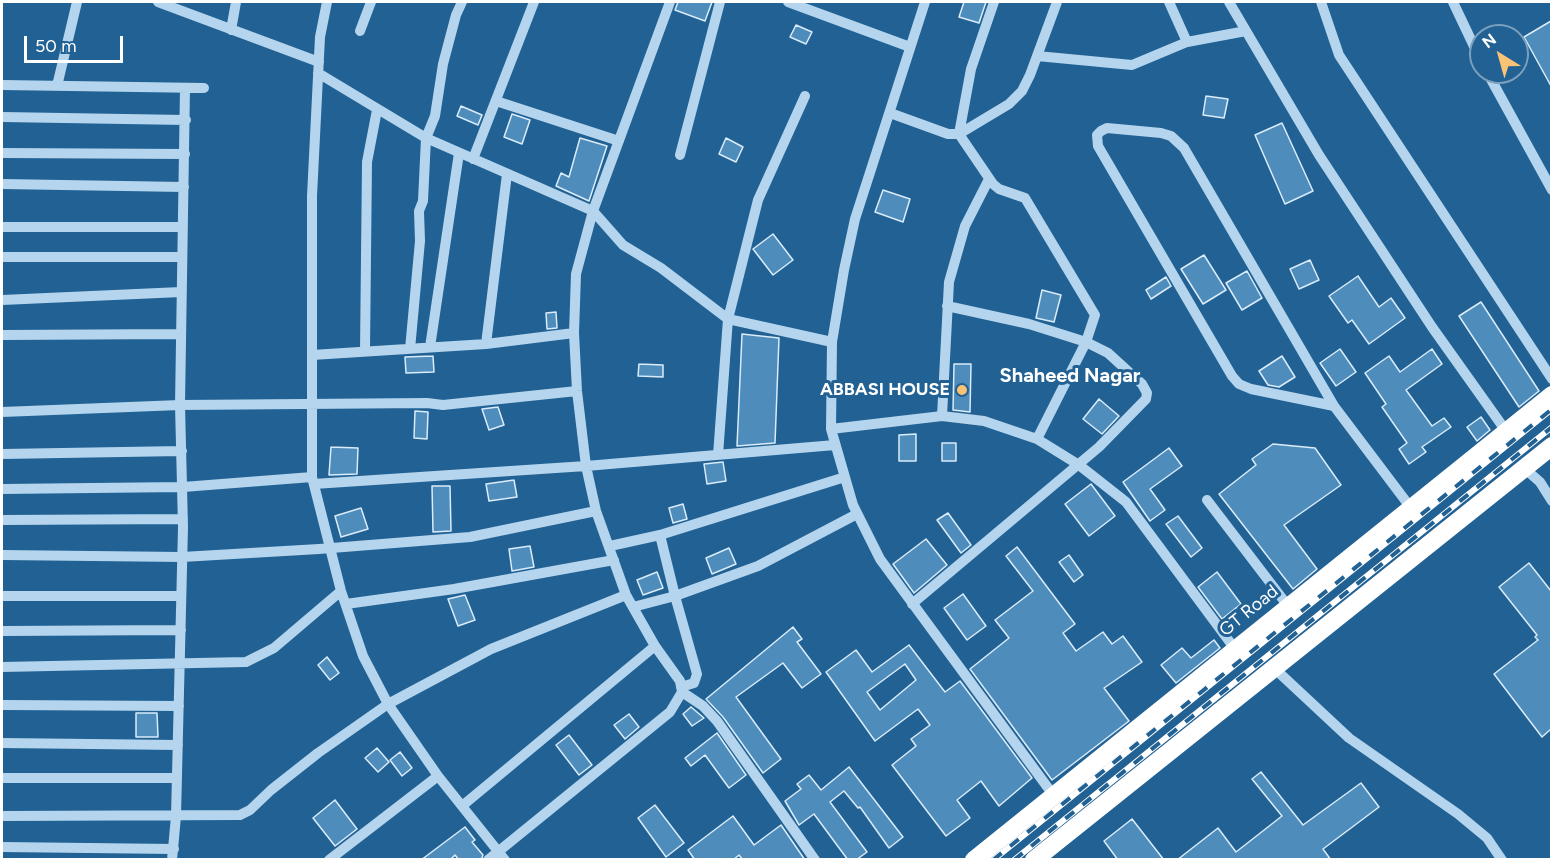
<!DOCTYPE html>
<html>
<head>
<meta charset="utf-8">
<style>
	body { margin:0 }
	#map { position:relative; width:1553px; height:861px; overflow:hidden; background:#216193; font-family:Figtree,sans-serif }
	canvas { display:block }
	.frame { position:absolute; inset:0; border:3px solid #fff; pointer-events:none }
	.north { position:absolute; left:1469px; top:24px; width:60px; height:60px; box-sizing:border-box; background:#216193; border:2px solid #7aa0be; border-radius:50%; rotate:323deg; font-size:16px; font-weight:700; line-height:24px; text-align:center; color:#fff }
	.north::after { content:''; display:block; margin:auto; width:21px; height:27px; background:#f9c376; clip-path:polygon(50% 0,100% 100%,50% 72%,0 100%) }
	.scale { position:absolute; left:24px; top:36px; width:99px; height:27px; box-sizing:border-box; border:3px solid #fff; border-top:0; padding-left:8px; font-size:18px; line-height:21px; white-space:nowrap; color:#fff; -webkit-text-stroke:4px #216193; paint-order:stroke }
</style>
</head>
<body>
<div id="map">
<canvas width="1553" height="861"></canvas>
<div class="frame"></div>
<div class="north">N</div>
<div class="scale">50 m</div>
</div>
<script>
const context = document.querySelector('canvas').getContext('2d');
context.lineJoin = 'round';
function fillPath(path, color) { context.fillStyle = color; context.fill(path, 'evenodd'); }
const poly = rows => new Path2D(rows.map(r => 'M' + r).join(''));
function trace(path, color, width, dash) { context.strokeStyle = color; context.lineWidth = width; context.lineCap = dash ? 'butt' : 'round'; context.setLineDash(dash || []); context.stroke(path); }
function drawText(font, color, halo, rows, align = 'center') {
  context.font = font + ' Figtree,sans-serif'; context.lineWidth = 6; context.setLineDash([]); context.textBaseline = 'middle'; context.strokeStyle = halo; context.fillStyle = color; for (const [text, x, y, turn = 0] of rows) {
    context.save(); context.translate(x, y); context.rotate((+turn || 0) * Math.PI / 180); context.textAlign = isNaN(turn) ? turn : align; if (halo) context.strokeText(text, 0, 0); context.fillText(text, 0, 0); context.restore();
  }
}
const building = poly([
	[678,2,712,2,705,21,675,10,678,2],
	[964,2,986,2,979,23,959,17,964,2],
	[1551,21,1551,86,1524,37,1551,21],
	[796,25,812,32,806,44,790,37,796,25],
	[1206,96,1228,99,1224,118,1203,115,1206,96],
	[461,106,482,115,478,125,457,116,461,106],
	[512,114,530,120,522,144,504,137,512,114],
	[1282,123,1313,191,1285,204,1255,135,1282,123],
	[580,138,607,146,589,201,556,186,561,173,569,177,580,138],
	[726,138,743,147,736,162,719,154,726,138],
	[883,190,910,199,903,222,875,212,883,190],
	[773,234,793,260,773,275,753,249,773,234],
	[1204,255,1226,290,1203,304,1181,269,1204,255],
	[1310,260,1319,280,1299,289,1290,269,1310,260],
	[1247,271,1262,298,1242,310,1226,283,1247,271],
	[1358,276,1379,307,1391,298,1405,318,1369,344,1352,320,1348,323,1329,296,1358,276],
	[1166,277,1171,286,1151,299,1146,290,1166,277],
	[1042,290,1061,295,1054,322,1036,318,1042,290],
	[1481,302,1539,391,1519,407,1459,316,1481,302],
	[556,312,557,328,547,329,546,313,556,312],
	[742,334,779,338,775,443,737,446,742,334],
	[1340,349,1356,372,1336,386,1320,363,1340,349],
	[1432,349,1442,364,1406,390,1432,426,1444,418,1451,427,1422,447,1426,452,1409,464,1399,449,1407,443,1382,407,1386,404,1365,373,1389,356,1400,372,1432,349],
	[433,356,434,372,406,373,405,357,433,356],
	[1282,356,1295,377,1279,387,1268,385,1259,371,1282,356],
	[639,364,663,365,663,377,638,376,639,364],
	[954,364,971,364,970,412,953,410,954,364],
	[1099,399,1119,416,1102,434,1083,419,1099,399],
	[498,407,504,425,489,430,482,409,498,407],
	[415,411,428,412,427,439,414,438,415,411],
	[1481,417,1490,430,1477,441,1467,427,1481,417],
	[916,434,916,461,899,461,899,435,916,434],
	[942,443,956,443,956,461,942,461,942,443],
	[1273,444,1315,448,1341,485,1284,525,1317,569,1293,589,1219,494,1256,465,1252,459,1273,444],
	[331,447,358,448,357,474,329,475,331,447],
	[1169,448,1182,466,1150,489,1165,510,1150,521,1123,482,1169,448],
	[723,462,726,481,707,484,704,464,723,462],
	[514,480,517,497,489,501,486,484,514,480],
	[1091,484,1115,516,1089,536,1065,504,1091,484],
	[432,486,450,486,451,531,433,532,432,486],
	[683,504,687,519,673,523,669,508,683,504],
	[361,508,368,529,341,537,335,516,361,508],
	[948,513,971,545,961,553,937,520,948,513],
	[1178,516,1202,548,1191,557,1166,524,1178,516],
	[926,539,947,565,914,593,893,564,926,539],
	[530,546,534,567,512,571,509,549,530,546],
	[1017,547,1075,624,1063,633,1076,651,1103,632,1112,644,1123,636,1142,662,1104,688,1129,721,1052,780,970,669,1009,638,995,620,1033,591,1006,556,1017,547],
	[729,548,736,564,712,574,706,558,729,548],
	[1069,555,1083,575,1074,582,1059,562,1069,555],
	[1529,563,1551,591,1551,729,1542,737,1494,674,1538,640,1535,637,1537,635,1499,587,1529,563],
	[657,572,663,588,643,595,637,580,657,572],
	[1217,572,1241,604,1222,619,1198,587,1217,572],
	[963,594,986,626,967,640,944,608,963,594],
	[465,595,475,620,458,626,448,599,465,595],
	[793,627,802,639,797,642,821,674,802,688,783,663,736,697,781,759,763,773,723,717,706,699,793,627],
	[1214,640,1220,648,1176,683,1161,665,1182,648,1191,658,1214,640],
	[909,645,945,692,960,681,1032,778,999,806,981,781,957,800,970,818,946,836,892,765,916,746,911,739,930,725,918,709,875,741,826,672,856,650,872,672,909,645],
	[905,664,916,680,880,710,867,692,905,664],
	[327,657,339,673,330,680,318,665,327,657],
	[691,707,704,718,692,726,683,714,691,707],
	[136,713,157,713,158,737,136,737,136,713],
	[629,714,639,727,625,739,614,725,629,714],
	[717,733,746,775,729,788,705,755,691,766,685,758,717,733],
	[569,735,592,765,579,775,556,745,569,735],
	[377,748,389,762,378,772,365,758,377,748],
	[400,752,412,768,402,776,390,760,400,752],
	[849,767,903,837,889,848,860,807,858,808,844,791,830,802,867,852,856,860,848,860,814,814,799,825,785,801,801,789,797,784,809,775,821,790,849,767],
	[1261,772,1303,825,1361,783,1379,807,1323,849,1331,860,1177,860,1218,828,1236,852,1282,816,1252,779,1261,772],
	[335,800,357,829,335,846,313,818,335,800],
	[655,805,684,843,666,857,638,818,655,805],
	[733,816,754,845,781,825,805,860,743,860,739,855,733,860,695,860,688,850,733,816],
	[1132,819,1164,860,1118,860,1104,841,1132,819],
	[465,827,475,840,472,842,483,855,481,860,459,860,455,855,450,860,421,860,465,827]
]);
const minor = poly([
	[158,2,319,62],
	[327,2,320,37,312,196,312,477,341,591,363,656,388,704,438,776,505,860],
	[788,2,910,47],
	[925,2,855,219,844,270,832,342,831,429,853,505,880,559,1054,796],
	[994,2,971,69,959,134,993,184,999,189,1025,198,1095,315,1086,342,1037,439],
	[1169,2,1187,42],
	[1229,2,1319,155,1432,327,1506,431],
	[1321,2,1339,55,1552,379],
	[1453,2,1481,61],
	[231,30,236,2],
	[360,31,371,2],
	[1037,56,1132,65,1187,42,1246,31],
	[1487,72,1552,190],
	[318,73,426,138,593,211,623,245,661,268,728,319,832,342],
	[2,85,204,88],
	[57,86,77,2],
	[496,101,619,141],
	[890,113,948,134,959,134,1009,104,1022,91,1030,75,1057,2],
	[2,117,186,120],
	[2,153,185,154],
	[680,155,720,2],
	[473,159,534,2],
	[2,184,184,187],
	[2,227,182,227],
	[2,257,182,257],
	[2,300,181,292],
	[2,335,181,334],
	[486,344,507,174],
	[430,347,459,153],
	[410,349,420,241,419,211,423,201,426,138,435,116,443,64,456,15,462,2],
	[365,351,367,162,377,110],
	[312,355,486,344,574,333],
	[1334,406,1251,389,1239,384,1232,376,1098,146,1097,135,1101,131,1107,128,1161,133,1171,136,1184,148,1334,406,1411,508],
	[2,412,180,405,427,403,443,405,577,391],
	[942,416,949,282,965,226,989,179],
	[831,429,942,416,984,421,1037,439,1079,465,1126,502,1235,649],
	[2,454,182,451],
	[718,455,728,319,758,200,805,96],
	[1524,468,1540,482,1552,501],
	[314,484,586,466,835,445],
	[2,489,183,487,312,477],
	[1207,500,1288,606],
	[2,520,183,519],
	[660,535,675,596,758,566,857,514],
	[610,546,660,535,845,477],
	[2,555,182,557,319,549,470,537,596,511],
	[2,596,181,596],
	[346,604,454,589,614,560],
	[912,604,1099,447,1146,399,1147,393,1142,384,1108,353,1086,342,1029,324,947,306],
	[633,607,675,596,697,674,694,683,681,687],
	[2,631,181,630],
	[2,667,246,662,274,648,341,591],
	[1274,668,1349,738,1458,814,1487,838,1502,860],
	[682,692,703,706,717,721,815,860],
	[2,705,179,706],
	[2,743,178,745],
	[2,778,177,778],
	[462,806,655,646],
	[2,816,240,815,250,810,271,790,318,753,388,704,491,649,626,595],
	[2,847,174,849],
	[172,860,176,816,183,527,180,405,185,88],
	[329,860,438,776],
	[488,860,670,712,682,692,680,681,655,646,626,595,596,511,586,466,577,391,574,333,576,274,593,211,670,2]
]);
const highway = poly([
	[974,860,1552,395],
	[1034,860,1552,446]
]);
const rail = poly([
	[993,860,1552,409],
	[1014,860,1552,427]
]);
const markers = [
	[962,390,6,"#f9c376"]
];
const poiNames = [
	["ABBASI HOUSE",950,390]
];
const streetNames = [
	["GT Road",1249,611,-39]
];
const neighbourhoodNames = [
	["Shaheed Nagar",1070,376]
];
fillPath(building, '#4e8cbb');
trace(building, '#daecfa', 1.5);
trace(minor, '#b4d5ed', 10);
trace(highway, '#fff', 18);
trace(rail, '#fff', 6);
trace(rail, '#216193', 4, [11]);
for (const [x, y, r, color] of markers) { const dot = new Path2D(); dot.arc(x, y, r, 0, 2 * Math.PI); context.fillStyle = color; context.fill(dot); trace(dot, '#216193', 2); }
drawText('bold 18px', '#fff', '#216193', poiNames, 'right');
drawText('18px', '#fff', '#216193', streetNames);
drawText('bold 20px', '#fff', '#216193', neighbourhoodNames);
</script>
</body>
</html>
